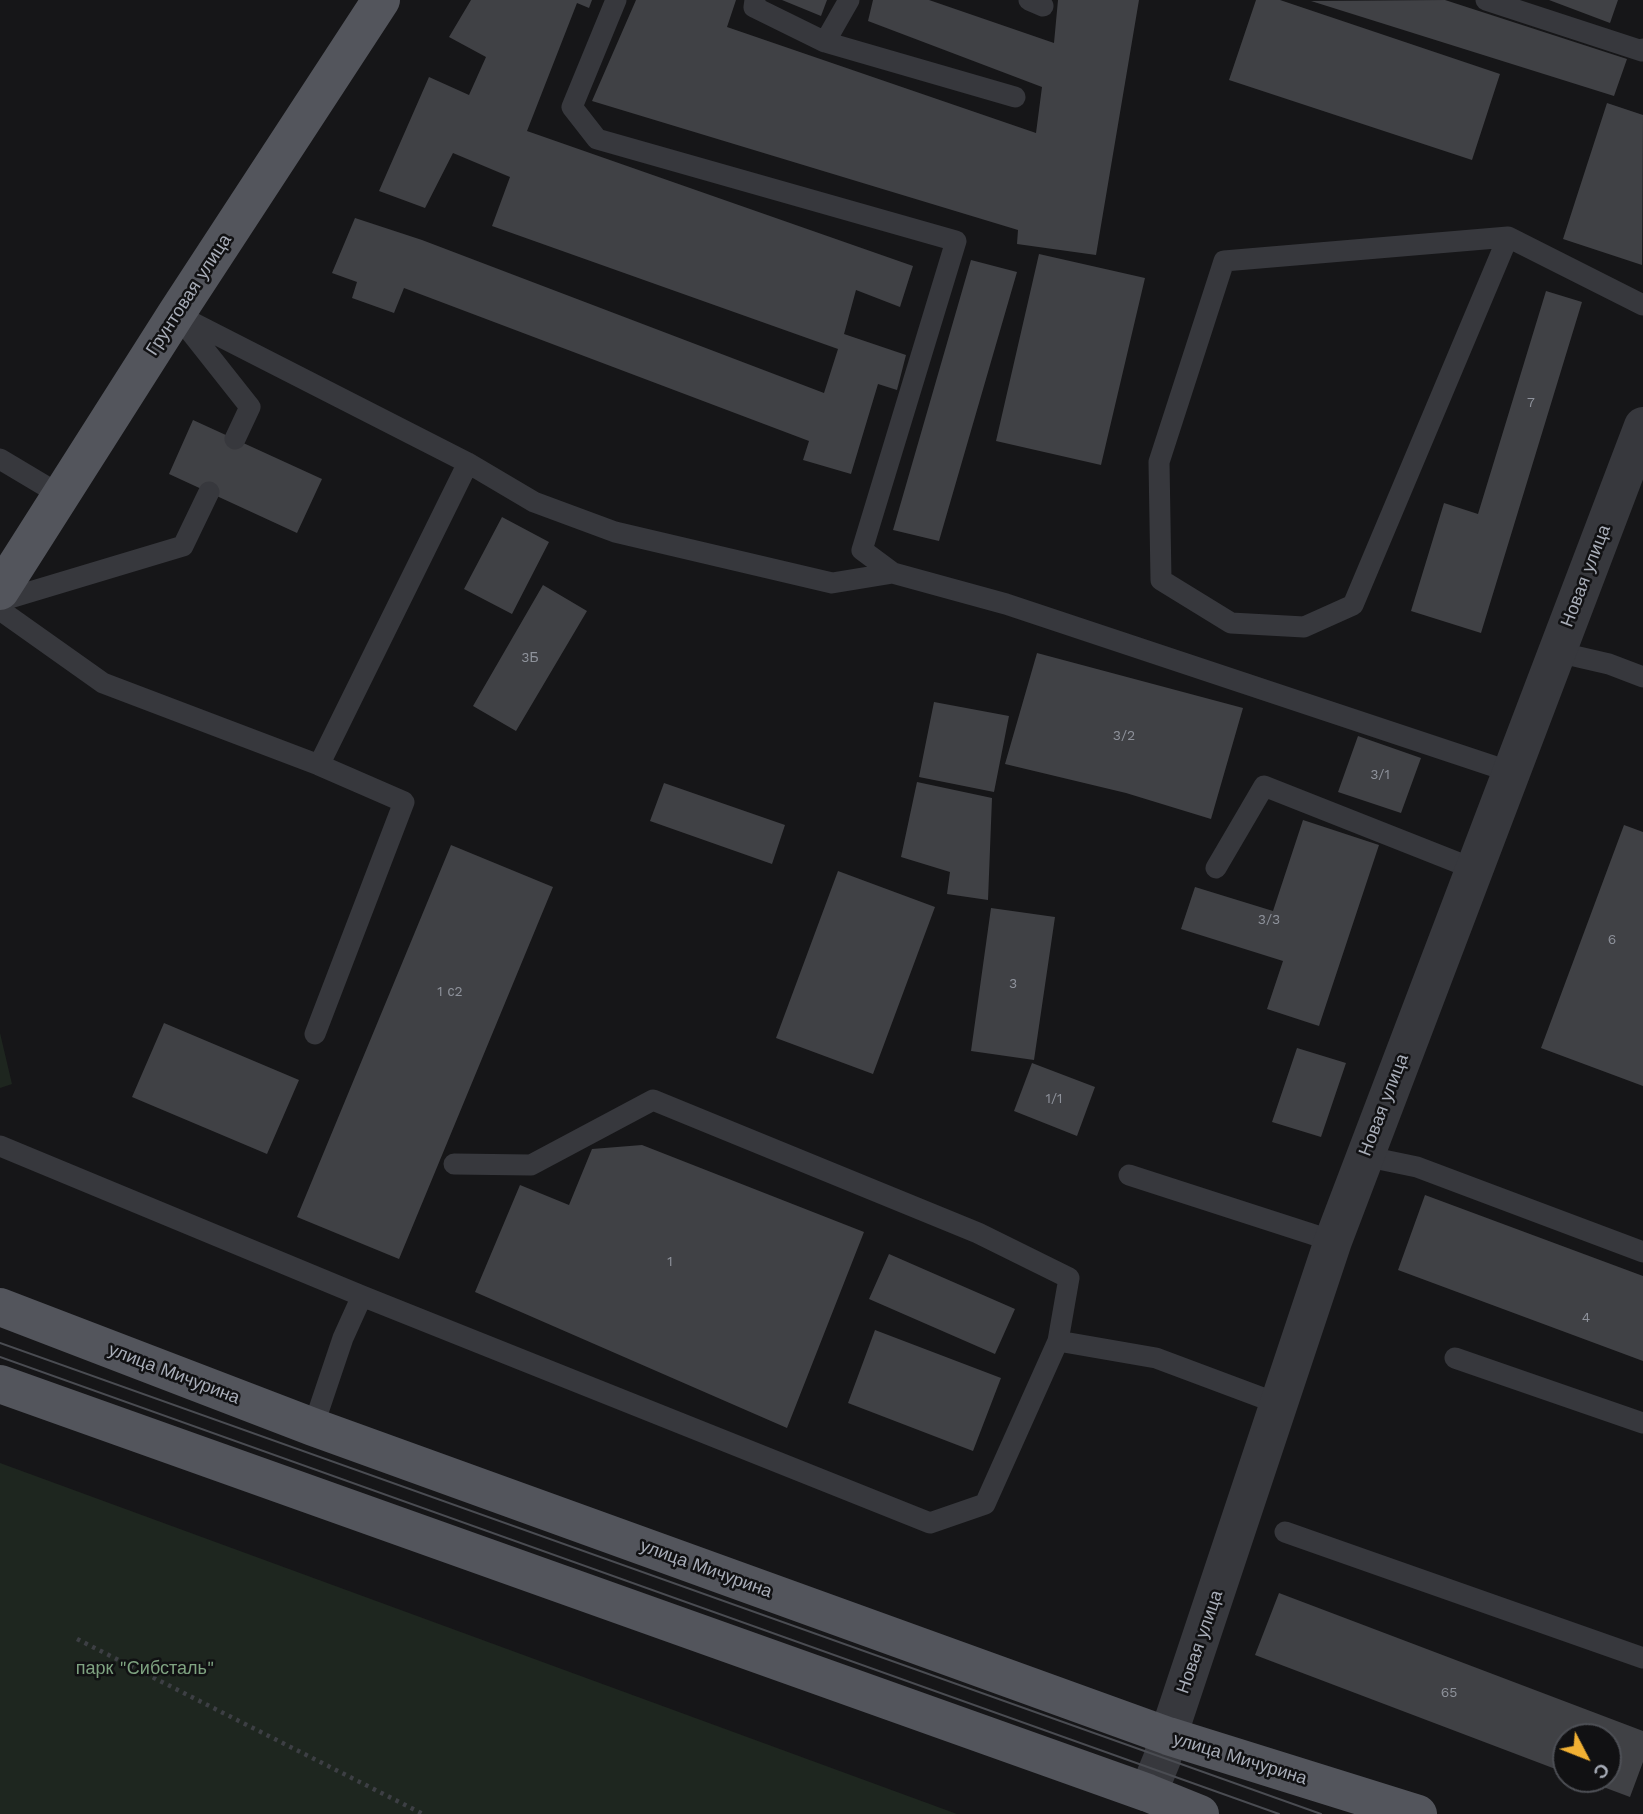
<!DOCTYPE html>
<html>
<head>
<meta charset="utf-8">
<style>
	body { margin:0 }
	#map { position:relative; width:1643px; height:1814px; overflow:hidden; background:#161618; font-family:"Work Sans",sans-serif }
	canvas { display:block }
	.north { position:absolute; left:1552px; top:1723px; width:70px; height:70px; box-sizing:border-box; background:#111113; border:2px solid #4d4f55; border-radius:50%; rotate:132deg; font-size:19px; font-weight:700; line-height:28px; text-align:center; color:#a8adb8 }
	.north::after { content:''; display:block; margin:auto; width:24px; height:32px; background:#f2b134; clip-path:polygon(50% 0,100% 100%,50% 72%,0 100%) }
</style>
</head>
<body>
<div id="map">
<canvas width="1643" height="1814"></canvas>
<div class="north">С</div>
</div>
<script>
const context = document.querySelector('canvas').getContext('2d');
context.lineJoin = 'round';
function fillPath(path, color) { context.fillStyle = color; context.fill(path, 'evenodd'); }
const poly = rows => new Path2D(rows.map(r => 'M' + r).join(''));
function trace(path, color, width, dash) { context.strokeStyle = color; context.lineWidth = width; context.lineCap = dash ? 'butt' : 'round'; context.setLineDash(dash || []); context.stroke(path); }
function drawText(font, color, halo, rows, align = 'center') {
  context.font = font + ' "Work Sans",sans-serif'; context.lineWidth = 5; context.setLineDash([]); context.textBaseline = 'middle'; context.strokeStyle = halo; context.fillStyle = color; for (const [text, x, y, turn = 0] of rows) {
    context.save(); context.translate(x, y); context.rotate((+turn || 0) * Math.PI / 180); context.textAlign = isNaN(turn) ? turn : align; if (halo) context.strokeText(text, 0, 0); context.fillText(text, 0, 0); context.restore();
  }
}
const green = poly([
	[0,1033,12,1084,0,1088],
	[0,1463,957,1814,0,1814]
]);
const building = poly([
	[471,0,592,0,589,8,577,3,527,131,913,266,900,307,856,290,844,334,906,355,897,390,878,384,851,474,803,460,809,441,404,288,394,313,352,298,357,282,332,273,355,218,422,240,824,393,838,349,492,226,510,177,453,153,425,208,379,191,429,77,469,95,486,57,449,37],
	[636,0,736,0,727,27,1036,133,1042,87,868,21,873,0,929,0,1054,43,1058,0,1139,0,1096,255,1017,244,1018,230,592,101],
	[782,0,827,0,821,16],
	[1256,0,1280,0,1500,74,1472,160,1229,80],
	[1445,0,1627,59,1614,96,1311,1],
	[1549,0,1618,0,1610,23],
	[1607,103,1643,115,1642,265,1563,239],
	[1039,254,1145,278,1101,465,996,441],
	[971,260,1017,272,939,541,893,530],
	[1546,291,1582,302,1481,633,1411,611,1444,503,1478,514],
	[193,420,322,479,297,533,169,474],
	[502,517,549,542,512,614,464,589],
	[543,585,587,611,516,731,473,706],
	[1037,653,1243,708,1211,819,1126,793,1005,764],
	[934,702,1009,716,994,792,919,777],
	[1358,736,1421,758,1401,813,1338,792],
	[917,782,992,798,988,900,947,894,950,872,901,857],
	[664,783,785,825,772,864,650,821],
	[1303,820,1379,845,1319,1026,1267,1009,1283,961,1181,929,1195,887,1273,911],
	[1624,825,1643,832,1643,1086,1541,1048],
	[451,845,553,887,399,1259,297,1217],
	[838,871,935,907,873,1074,776,1038],
	[991,908,1055,917,1034,1060,971,1051],
	[164,1023,299,1080,267,1154,132,1097],
	[1297,1048,1346,1063,1321,1137,1272,1122],
	[1032,1063,1095,1087,1077,1136,1014,1111],
	[642,1145,864,1232,787,1428,475,1292,520,1185,569,1205,592,1149],
	[1425,1195,1643,1276,1643,1361,1398,1270],
	[889,1254,1015,1309,995,1354,869,1299],
	[875,1330,1001,1378,973,1451,848,1403],
	[1279,1593,1643,1731,1643,1762,1630,1797,1582,1779,1608,1779,1608,1737,1566,1737,1566,1773,1255,1655]
]);
const path = poly([
	[77,1639,423,1814]
]);
const service = poly([
	[616,0,572,107,597,139,956,241,862,550,893,573],
	[755,0,754,7,825,42,849,0],
	[1029,0,1043,6],
	[1486,0,1642,51,1643,49],
	[825,42,1015,97],
	[1508,237,1353,605,1304,627,1231,623,1161,580,1159,462,1224,261,1508,237,1643,305],
	[176,314,468,463,534,502,615,532,832,583,893,573,1006,604,1511,772],
	[182,321,250,407,235,439],
	[0,459,62,496],
	[0,601,183,546,209,492],
	[0,610,103,683,319,765,468,463],
	[1557,652,1609,664,1643,677],
	[1216,868,1264,786,1474,869],
	[315,1034,404,802,319,765],
	[0,1146,362,1296,930,1523,985,1504,1058,1341,1156,1358,1279,1404],
	[1364,1156,1417,1167,1643,1252],
	[454,1164,531,1165,653,1100,978,1233,1069,1278,1058,1341],
	[1129,1175,1333,1241],
	[1455,1358,1643,1423],
	[313,1427,343,1338,362,1296],
	[1285,1532,1643,1658]
]);
const minor = poly([
	[1148,1793,1162,1759,1168,1736,1333,1241,1643,426]
]);
const primary = poly([
	[0,591,176,314,381,0],
	[0,1307,313,1427,1168,1736,1418,1814],
	[0,1384,1148,1793,1200,1814]
]);
const tram = poly([
	[0,1343,1321,1814],
	[0,1357,1279,1814]
]);
const numberNames = [
	["7",1531,403],
	["3Б",530,658],
	["3/2",1124,736],
	["3/1",1380,775],
	["3/3",1269,920],
	["6",1612,940],
	["3",1013,984],
	["1 с2",450,992],
	["1/1",1054,1099],
	["1",670,1262],
	["4",1586,1318],
	["65",1449,1693]
];
const streetNames = [
	["Грунтовая улица",189,295,-57],
	["Новая улица",1586,576,-69],
	["Новая улица",1384,1105,-69],
	["улица Мичурина",174,1374,21],
	["улица Мичурина",706,1569,20],
	["Новая улица",1200,1642,-71],
	["улица Мичурина",1240,1759,17]
];
const parkNames = [
	["парк \"Сибсталь\"",145,1669]
];
fillPath(green, '#1e261f');
fillPath(building, '#404145');
trace(path, '#3d3f44', 4.5, [3.5, 5]);
trace(service, '#37383d', 21);
trace(minor, '#37383d', 38);
trace(primary, '#53555c', 38);
trace(tram, '#4a4c52', 2);
drawText('14px', '#8e929b', null, numberNames);
drawText('18px', '#a8adb8', '#111113', streetNames);
drawText('18px', '#7fa381', '#111113', parkNames);
</script>
</body>
</html>
